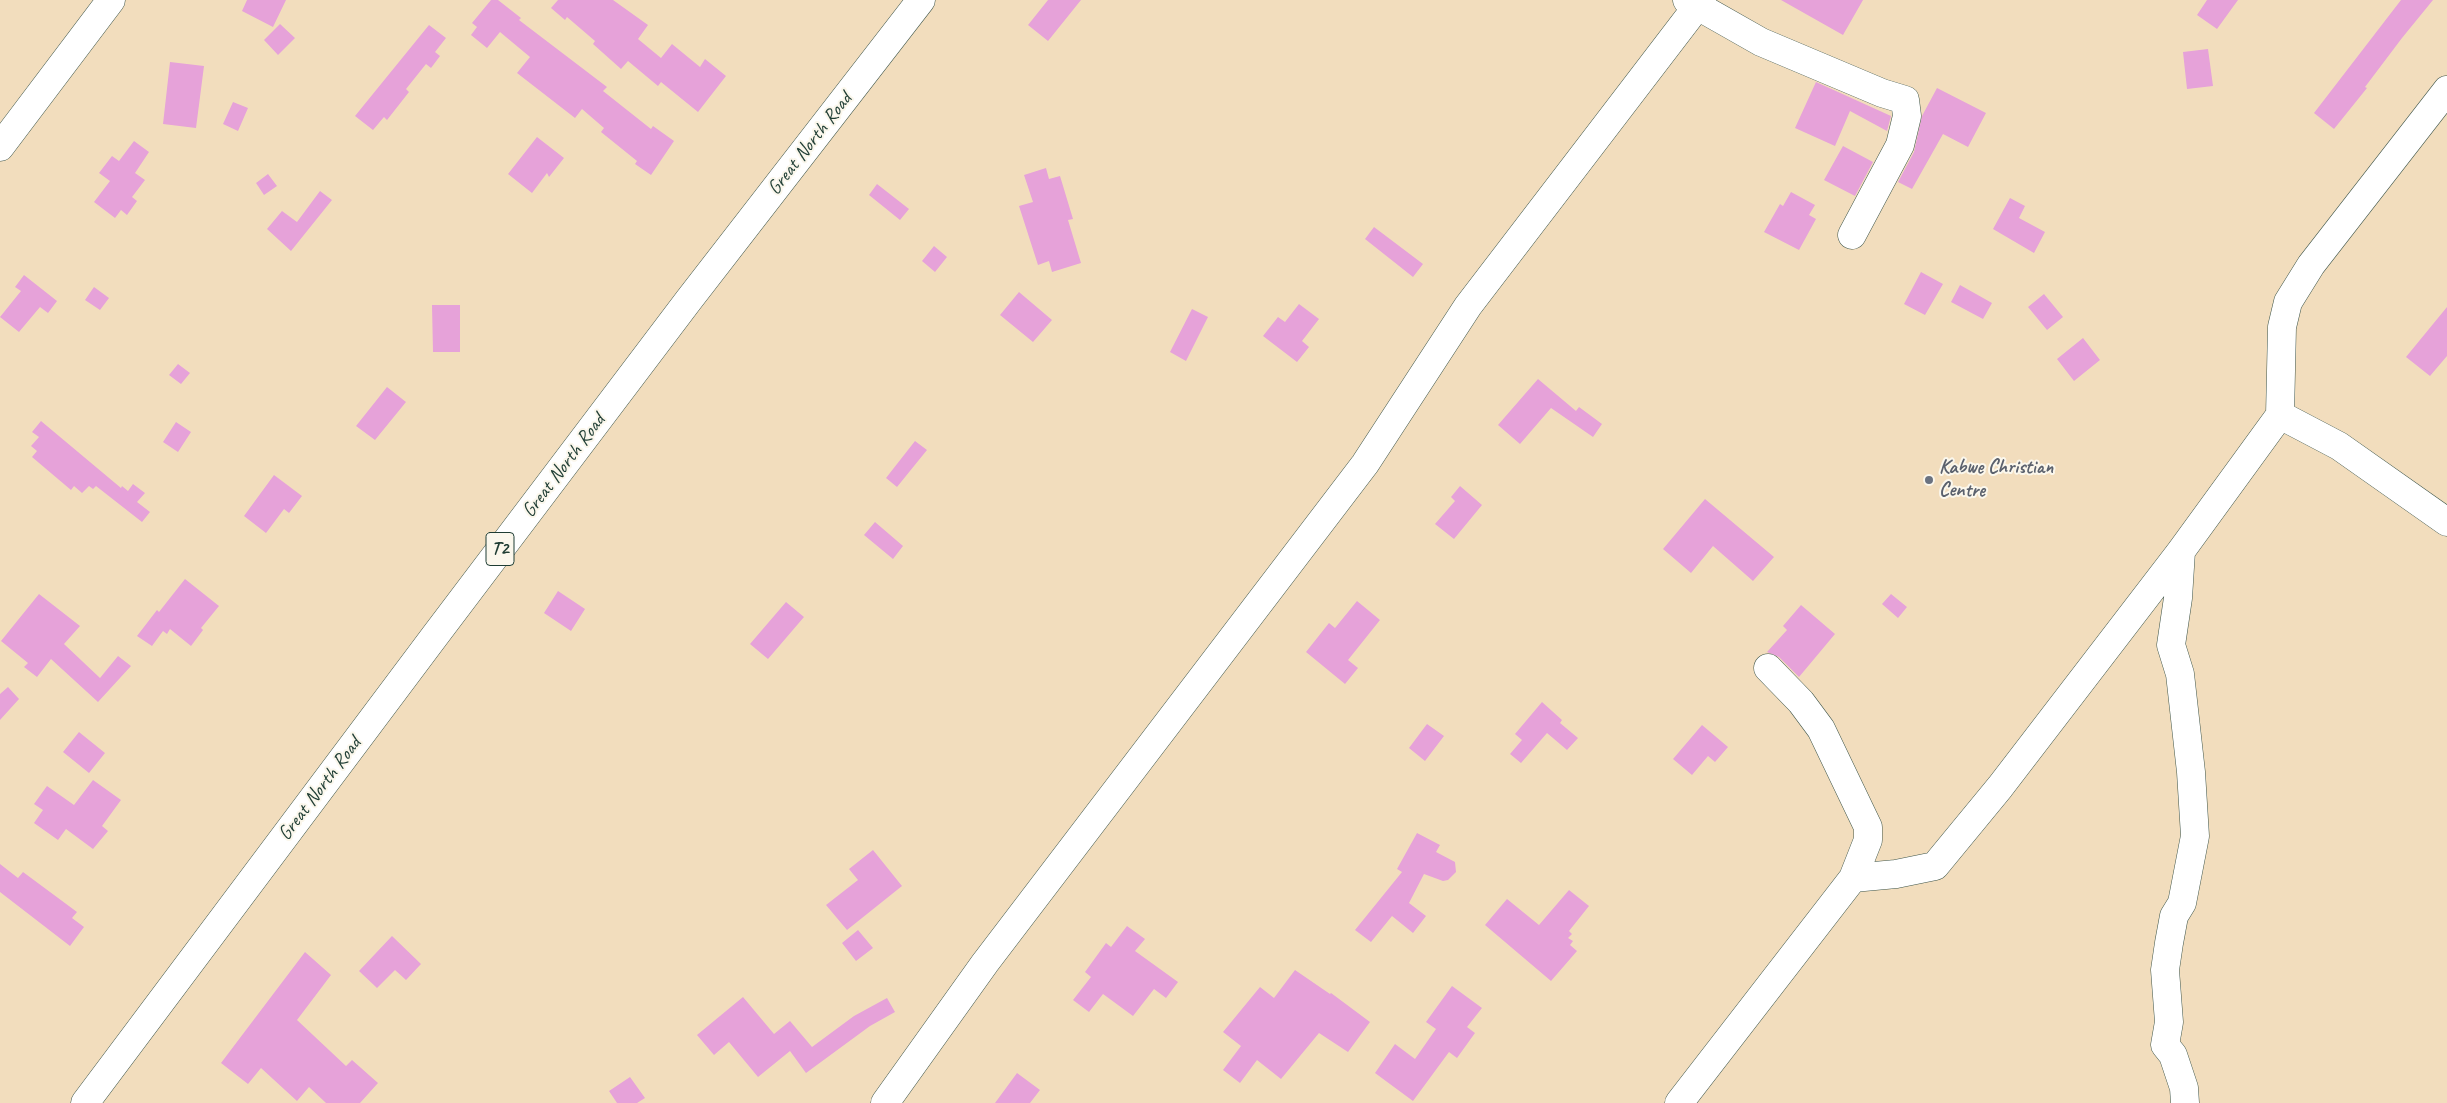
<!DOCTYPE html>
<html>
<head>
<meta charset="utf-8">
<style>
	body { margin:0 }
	canvas { display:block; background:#f2ddbd }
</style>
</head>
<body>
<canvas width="2447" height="1103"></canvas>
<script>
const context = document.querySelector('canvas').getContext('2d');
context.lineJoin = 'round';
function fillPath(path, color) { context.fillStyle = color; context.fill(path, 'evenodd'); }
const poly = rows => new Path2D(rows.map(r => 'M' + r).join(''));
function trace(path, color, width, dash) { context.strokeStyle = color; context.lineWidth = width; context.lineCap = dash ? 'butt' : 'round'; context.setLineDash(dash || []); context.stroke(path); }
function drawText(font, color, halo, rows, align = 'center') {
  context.font = font + ' Caveat,sans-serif'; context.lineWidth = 4; context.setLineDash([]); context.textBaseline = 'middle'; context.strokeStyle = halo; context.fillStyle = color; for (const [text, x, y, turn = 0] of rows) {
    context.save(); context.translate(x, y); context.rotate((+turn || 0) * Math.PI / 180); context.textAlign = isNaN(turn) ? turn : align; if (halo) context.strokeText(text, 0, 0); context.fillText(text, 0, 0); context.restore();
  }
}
const building = poly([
	[247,0,286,0,273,27,242,11],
	[491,0,498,0,521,18,519,20,607,87,603,91,651,129,653,126,674,141,651,175,635,164,637,161,601,132,604,128,582,109,575,118,517,73,530,57,500,32,487,48,471,35,477,27,472,23],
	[558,0,613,0,648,25,638,39,661,58,672,44,700,67,705,59,726,76,698,112,661,82,658,86,628,61,621,69,593,44,595,41,567,17,565,20,551,8],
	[1048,0,1081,0,1048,41,1028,25],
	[1781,0,1863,0,1843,35],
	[2207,0,2238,0,2217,29,2197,15],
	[2401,0,2433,0,2402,38,2365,87,2367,88,2334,129,2314,113],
	[280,24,295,38,278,55,264,40],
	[429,25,446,38,435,52,440,56,431,68,426,64,406,89,409,92,387,120,384,117,373,130,355,116],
	[2208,49,2213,86,2187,89,2183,52],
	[170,62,204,66,196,128,163,124],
	[1816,82,1891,116,1887,131,1850,111,1835,146,1795,128],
	[1937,88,1986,113,1968,147,1943,134,1912,189,1898,182,1914,152,1922,116],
	[233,102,248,108,238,131,223,124],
	[537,137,564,158,549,177,547,173,532,193,508,174],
	[134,141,149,152,135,173,145,180,132,197,137,201,127,215,121,210,115,218,94,202,110,181,99,173,112,156,119,161],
	[1843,146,1873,162,1855,196,1824,180],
	[1046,168,1049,179,1060,176,1073,219,1068,220,1081,263,1052,272,1049,261,1038,265,1019,206,1033,202,1024,175],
	[268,174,277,186,264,195,256,183],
	[877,184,909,209,900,220,869,195],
	[320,191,332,200,291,251,267,229,282,211,297,222],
	[1791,192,1815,205,1809,215,1816,219,1799,250,1764,232,1780,204,1783,206],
	[2010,198,2025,206,2019,218,2045,232,2034,253,1993,229],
	[1374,227,1423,264,1413,277,1365,239],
	[934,246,947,257,935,272,922,261],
	[1921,272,1943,284,1925,315,1904,304],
	[24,275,57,301,48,313,40,307,19,332,0,317,21,291,15,287],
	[1960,285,1992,303,1983,319,1951,302],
	[94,287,109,298,100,310,85,300],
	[1019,292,1052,320,1033,342,1000,315],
	[2044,294,2063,317,2047,330,2028,307],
	[1299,304,1319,319,1302,341,1309,347,1297,362,1263,336,1278,317,1285,322],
	[432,305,460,305,460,352,433,352],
	[2447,307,2447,356,2430,376,2406,357],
	[1192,309,1208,317,1186,361,1170,352],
	[2083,338,2100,360,2074,381,2057,359],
	[178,364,190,373,181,384,169,375],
	[1538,379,1576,411,1579,407,1602,424,1593,437,1551,408,1520,444,1498,425],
	[387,387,406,402,375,440,356,426],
	[41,421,121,488,122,486,128,491,133,484,145,493,137,502,150,512,142,522,96,486,93,489,89,486,82,493,74,486,71,490,32,457,37,451,31,446,39,437,32,432],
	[176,422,191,432,178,452,163,442],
	[915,441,927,450,897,487,886,478],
	[274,475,302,496,289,513,284,509,266,533,244,516],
	[1460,486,1482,505,1454,539,1435,524,1455,501,1451,497],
	[1705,499,1774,557,1753,581,1713,546,1691,573,1663,549],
	[875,522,903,546,893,559,864,535],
	[185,579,219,606,201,628,203,630,191,646,170,629,167,634,163,631,152,646,137,636,157,610,159,612],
	[558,591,585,609,571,631,544,613],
	[39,594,80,626,64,644,100,678,118,656,131,666,98,702,51,659,37,677,24,667,28,663,1,641],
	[1891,594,1907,607,1898,618,1882,604],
	[1357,601,1380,620,1348,660,1358,668,1345,684,1306,652,1329,623,1335,628],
	[786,602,804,617,768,659,750,644],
	[1801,605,1835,634,1799,677,1779,657,1767,652,1787,630,1783,626],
	[8,687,19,699,0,720,0,694],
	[1542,702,1562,720,1560,723,1578,738,1567,750,1547,733,1521,763,1510,754,1522,740,1515,734],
	[1427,724,1444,736,1425,761,1409,748],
	[1702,725,1728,747,1715,762,1708,756,1692,775,1673,759],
	[79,732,105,753,89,773,63,752],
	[93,780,121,800,102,826,108,831,93,849,66,829,58,840,34,823,43,810,34,804,47,786,74,805],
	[1417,833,1440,845,1436,852,1455,862,1456,872,1448,880,1443,881,1424,874,1409,903,1426,916,1413,933,1392,916,1371,942,1355,930,1402,872,1397,869],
	[873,850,902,886,847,930,826,905,858,880,849,869],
	[0,864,18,878,23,872,77,912,72,918,84,927,70,946,0,892],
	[1569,890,1589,906,1569,931,1572,934,1568,938,1573,941,1570,945,1577,951,1551,981,1485,925,1507,899,1539,925],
	[1127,926,1145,939,1135,951,1178,982,1166,998,1154,989,1133,1016,1103,994,1089,1012,1073,1000,1091,977,1085,972,1106,943,1111,947],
	[858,930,873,948,856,961,842,943],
	[392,936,421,964,406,980,395,970,377,988,359,971],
	[305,952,331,975,297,1020,346,1066,352,1060,378,1083,360,1103,326,1103,309,1087,297,1101,261,1068,248,1084,221,1063],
	[1295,970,1330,994,1331,993,1370,1022,1348,1052,1319,1033,1281,1079,1257,1060,1240,1083,1223,1070,1241,1046,1223,1032,1260,987,1274,998],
	[1452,986,1482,1008,1467,1027,1475,1033,1457,1058,1449,1052,1413,1101,1375,1073,1395,1044,1415,1059,1436,1029,1426,1022],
	[743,997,774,1034,790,1021,812,1047,854,1016,887,998,895,1012,870,1026,806,1073,790,1051,758,1077,729,1042,714,1055,697,1035],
	[1017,1073,1040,1090,1030,1103,995,1103],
	[630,1077,645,1098,637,1103,617,1103,609,1091]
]);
const minor = poly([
	[1687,0,1761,42,1882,93,1905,100,1907,116,1900,145,1852,235],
	[0,147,111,0],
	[2280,415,2339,446,2447,522],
	[2181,551,2178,598,2171,645,2180,674,2191,772,2195,836,2182,903,2174,916,2169,943,2165,970,2169,1022,2165,1045,2173,1055,2184,1088,2185,1103],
	[1853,878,1896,874,1935,866,2000,787,2181,551,2280,415,2282,327,2288,302,2311,265,2447,90],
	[885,1103,985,963,1365,464,1468,306,1702,0],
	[1679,1103,1853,878,1868,840,1868,827,1821,729,1801,702,1768,668]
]);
const highway = poly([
	[85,1103,434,637,688,301,921,0]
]);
const markers = [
	[1929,480,5,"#6b7280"]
];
const shields = [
	[500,549,28]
];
const shieldNames = [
	["T2",500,549]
];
const streetNames = [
	["Great North Road",810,144,-52],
	["Great North Road",564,466,-53],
	["Great North Road",320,789,-53]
];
const worshipNames = [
	["Kabwe Christian",1939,468],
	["Centre",1939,491]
];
fillPath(building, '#e6a2d9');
trace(minor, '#3f5549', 29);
trace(highway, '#3f5549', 29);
trace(minor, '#fff', 28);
trace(highway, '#fff', 28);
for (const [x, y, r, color] of markers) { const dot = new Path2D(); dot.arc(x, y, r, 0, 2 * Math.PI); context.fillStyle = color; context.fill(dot); trace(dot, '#fbf7ec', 2); }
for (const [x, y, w] of shields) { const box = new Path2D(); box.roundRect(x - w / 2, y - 16.5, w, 33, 4); context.fillStyle = '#fbf7ec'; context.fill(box); trace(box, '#1f3d34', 1); }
drawText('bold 19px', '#1f3d34', null, shieldNames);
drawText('20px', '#1f3d34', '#fbf7ec', streetNames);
drawText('bold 20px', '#5b616d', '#fbf7ec', worshipNames, 'left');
</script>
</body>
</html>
